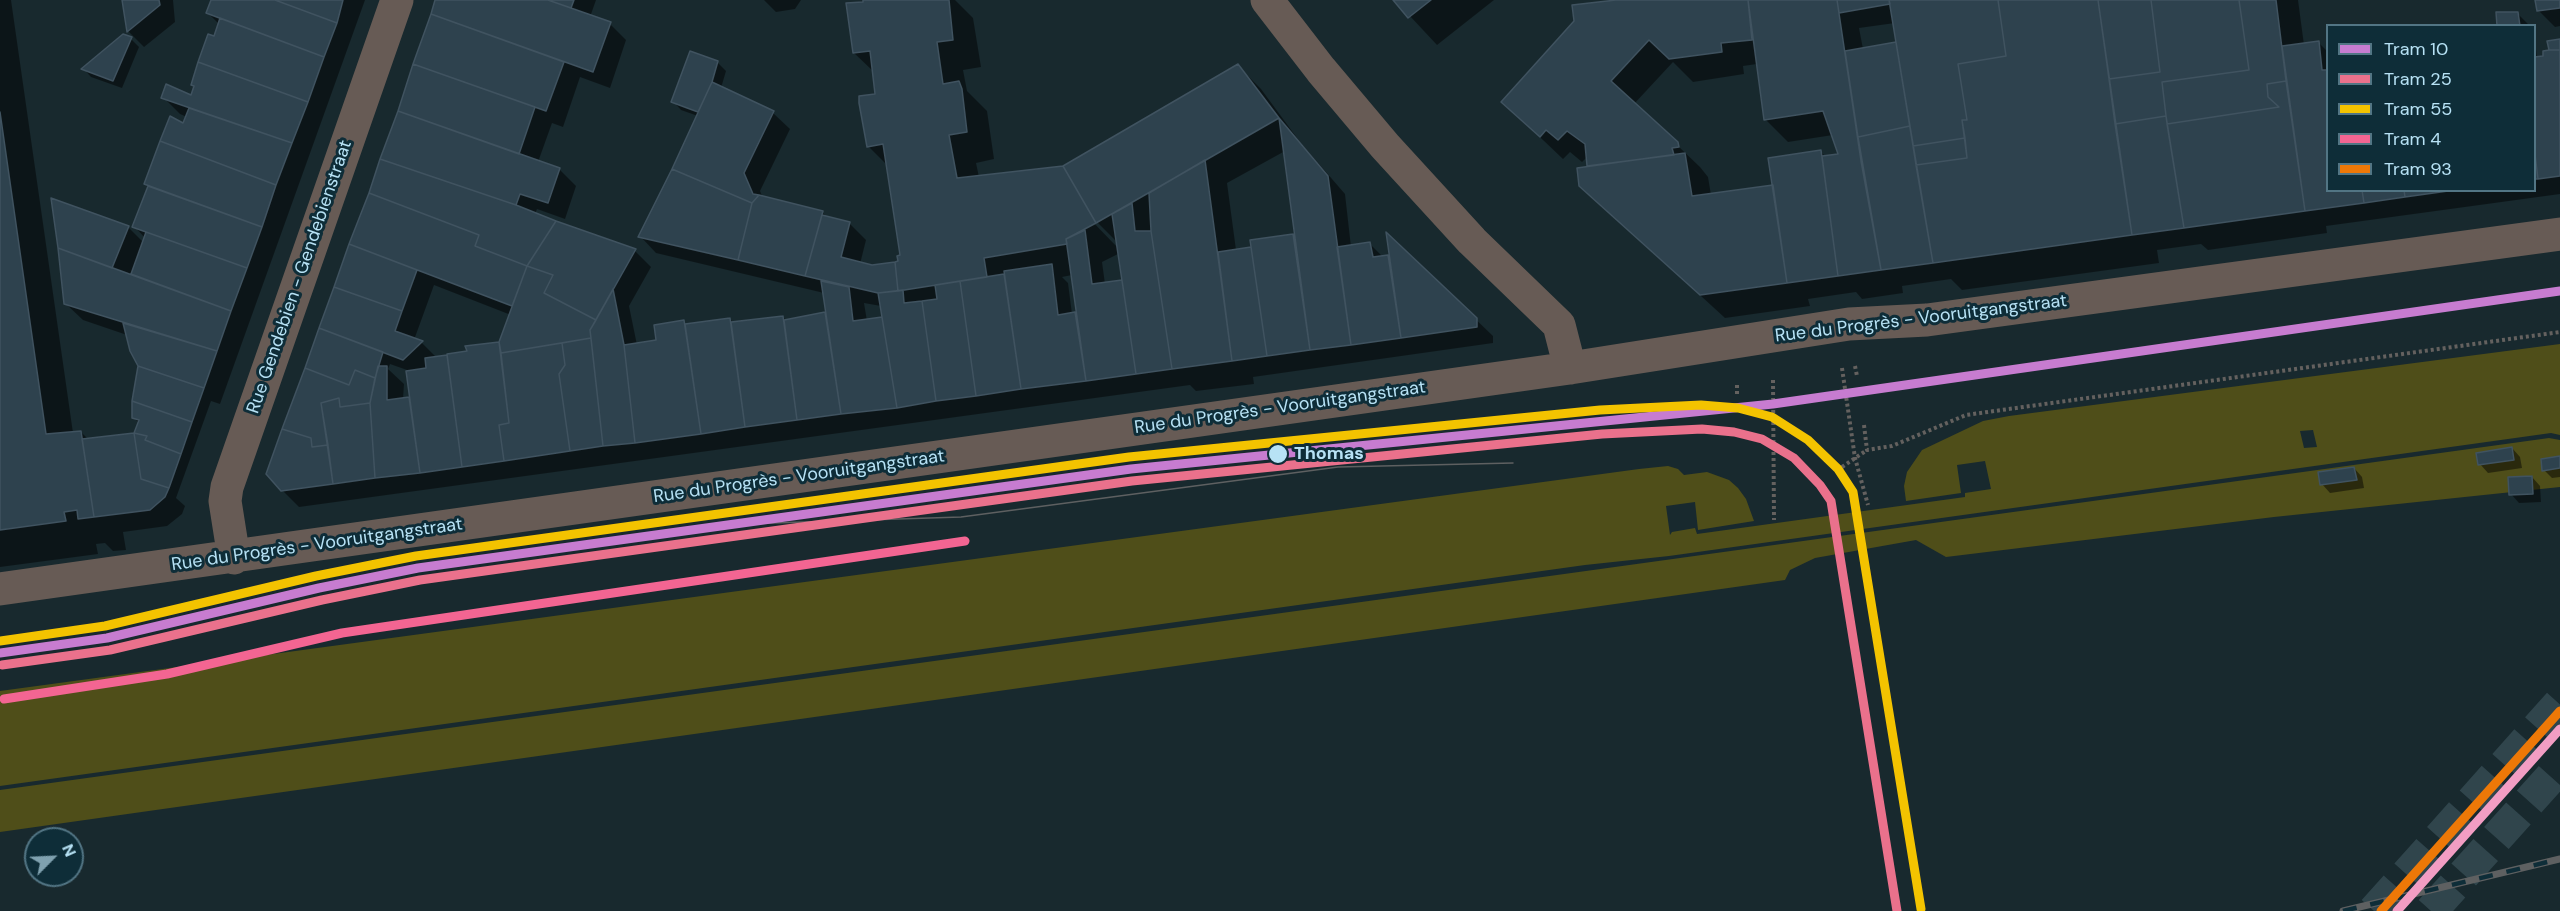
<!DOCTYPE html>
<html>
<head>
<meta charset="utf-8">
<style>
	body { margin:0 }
	#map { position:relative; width:2560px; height:911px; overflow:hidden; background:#18292e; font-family:"DM Sans",sans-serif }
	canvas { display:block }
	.legend { position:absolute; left:2326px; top:24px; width:210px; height:168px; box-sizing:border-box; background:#0e2d38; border:2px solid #527584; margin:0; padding:8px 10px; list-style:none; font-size:18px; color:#b7e2f5 }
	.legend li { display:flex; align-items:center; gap:12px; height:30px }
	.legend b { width:30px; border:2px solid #527584 }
	.north { position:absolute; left:24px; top:827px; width:60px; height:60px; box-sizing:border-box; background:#0e2d38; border:2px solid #527584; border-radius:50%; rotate:66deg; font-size:16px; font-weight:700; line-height:24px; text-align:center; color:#b7e2f5 }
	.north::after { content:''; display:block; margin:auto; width:21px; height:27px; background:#7fa1af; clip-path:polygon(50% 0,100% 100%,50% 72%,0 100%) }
</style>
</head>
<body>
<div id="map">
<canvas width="2560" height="911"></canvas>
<ul class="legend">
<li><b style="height:8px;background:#c77cd0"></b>Tram 10</li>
<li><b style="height:8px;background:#ea718c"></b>Tram 25</li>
<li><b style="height:8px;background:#f3c300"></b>Tram 55</li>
<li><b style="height:8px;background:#f36592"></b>Tram 4</li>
<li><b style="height:8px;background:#ed7807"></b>Tram 93</li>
</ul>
<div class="north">N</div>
</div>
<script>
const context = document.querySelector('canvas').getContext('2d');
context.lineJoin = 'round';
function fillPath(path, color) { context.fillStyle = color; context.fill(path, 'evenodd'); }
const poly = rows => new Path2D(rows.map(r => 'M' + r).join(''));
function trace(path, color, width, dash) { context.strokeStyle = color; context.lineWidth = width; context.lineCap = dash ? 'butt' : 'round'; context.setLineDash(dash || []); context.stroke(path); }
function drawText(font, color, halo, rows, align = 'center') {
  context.font = font + ' "DM Sans",sans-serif'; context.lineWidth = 6; context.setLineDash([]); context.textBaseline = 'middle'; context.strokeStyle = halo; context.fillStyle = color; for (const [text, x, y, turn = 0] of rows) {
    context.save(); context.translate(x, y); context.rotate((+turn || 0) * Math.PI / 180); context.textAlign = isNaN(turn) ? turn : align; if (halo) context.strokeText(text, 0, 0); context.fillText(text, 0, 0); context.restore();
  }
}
const green = poly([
	[2560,344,2560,435,2551,433,1669,556,1585,565,0,786,0,691,1639,469,1668,466,1678,469,1684,475,1707,472,1729,480,1738,488,1746,499,1754,521,1698,530,1695,502,1666,506,1670,535,1672,532,1695,528,1697,534,1965,497,1965,493,1991,489,1985,461,1957,465,1961,493,1906,501,1904,486,1907,472,1922,450,1983,421,2009,416],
	[2313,430,2317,447,2304,448,2300,431],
	[2549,438,2560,440,2560,487,2274,517,1946,557,1916,540,1815,558,1790,570,1785,580,0,832,0,790]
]);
const shadow = poly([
	[0,0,11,0,73,433,81,432,88,439,135,434,139,423,133,417,139,366,127,335,83,320,66,304,128,227,144,243,145,238,134,226,149,187,145,184,187,117,180,114,163,97,192,97,195,87,192,85,219,24,208,13,213,0,365,0,220,404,211,401,176,498,185,506,182,514,167,526,123,532,126,550,113,551,105,543,96,544,98,554,0,567],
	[124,0,173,0,175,22,144,47,128,31],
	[437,0,596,0,590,17,610,24,626,40,610,88,580,77,563,127,552,123,538,162,559,169,576,186,565,219,537,209,535,214,635,251,651,267,629,306,637,345,658,342,684,322,687,326,730,319,734,323,783,317,787,321,826,313,824,293,656,253,640,236,698,116,681,110,673,101,718,63,726,71,721,88,773,113,790,129,760,191,763,198,822,212,828,218,849,223,866,240,860,264,872,267,900,262,901,256,888,166,868,146,877,95,874,72,854,53,864,0,955,0,973,18,981,67,963,70,967,91,987,111,994,159,976,163,979,177,1064,168,1238,66,1261,89,1300,142,1345,194,1351,247,1370,244,1383,257,1389,256,1388,235,1493,336,1493,343,1253,377,1254,384,1196,391,1190,385,299,507,282,490,321,328],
	[1285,151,1295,236,1251,242,1252,248,1236,250,1227,183],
	[1092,217,1118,243,1118,248,1090,219],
	[1120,253,1124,281,1105,284,1102,262],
	[1072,275,1077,313,1072,314,1068,283,1062,277],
	[434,285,511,315,500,343,467,347,468,352,437,358,422,343,414,340],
	[864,303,881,306,883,319,867,321],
	[390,364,407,370,411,399,403,399,404,384,388,369],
	[764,0,801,0,795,9,776,12],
	[1395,0,1494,0,1437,45],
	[1627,0,2298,0,2304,45,2319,43,2328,52,2328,190,2534,190,2534,31,2537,58,2545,57,2560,41,2560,194,2326,226,2327,233,2208,250,2201,244,2157,250,2159,263,1962,290,1951,279,1902,286,1903,293,1862,299,1856,292,1808,299,1810,306,1725,318,1581,186,1589,168,1588,156,1582,162,1570,152,1563,159,1503,102],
	[1895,23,1899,47,1863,49,1859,28],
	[1673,62,1693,82,1744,74,1743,66,1757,64,1765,119,1788,142,1833,135,1840,155,1826,157,1821,152,1774,186,1711,195,1708,177,1700,167,1634,104],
	[2537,0,2560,0,2560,26,2555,27,2538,10],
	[2518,14,2530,26,2499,26],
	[131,39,139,47,122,88,91,77,84,69],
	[2512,448,2520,457,2522,468,2488,473,2480,464],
	[2560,458,2560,477,2552,478,2544,470],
	[2354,468,2362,477,2364,488,2330,493,2322,484],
	[2532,477,2540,486,2541,502,2519,503,2511,494]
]);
const building = poly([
	[122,0,159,0,160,5,127,32,122,0],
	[211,0,275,0,337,23,324,57,206,13,211,0],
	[275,0,343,0,337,23,275,0],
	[435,0,548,0,611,22,593,72,431,14,435,0],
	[548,0,574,0,571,8,548,0],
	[863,0,949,0,953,40,937,42,943,84,959,81,962,89,967,132,949,135,957,178,1063,166,1096,223,1066,239,1067,244,984,258,987,277,898,291,895,262,898,261,897,256,900,255,883,144,867,147,859,103,859,96,875,94,870,51,853,53,846,3,863,2,863,0],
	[1393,0,1431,0,1408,18,1393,0],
	[1616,0,1748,0,1752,40,1721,43,1722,52,1669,59,1649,40,1611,81,1678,142,1679,147,1672,148,1674,155,1587,166,1585,144,1567,131,1558,140,1546,130,1540,137,1501,102,1574,21,1572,5,1616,0],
	[1748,0,1837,0,1861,161,1881,270,1838,276,1822,156,1838,154,1823,111,1764,120,1748,0],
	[1837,0,1889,0,1890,4,1839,13,1837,0],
	[1889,0,1998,0,2006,56,1958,64,1967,120,1962,120,1965,138,1913,146,1889,0],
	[1998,0,2098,0,2132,235,1933,263,1916,165,1967,158,1962,120,1967,120,1958,64,2006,56,1998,0],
	[2098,0,2151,0,2160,72,2109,79,2098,0],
	[2151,0,2239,0,2249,70,2162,82,2166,116,2115,124,2109,79,2160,72,2151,0],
	[2239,0,2276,0,2286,81,2267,84,2268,97,2279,107,2167,124,2162,82,2249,70,2239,0],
	[2535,0,2560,0,2560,8,2537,11,2535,0],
	[2496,12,2518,12,2520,26,2497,26,2496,12],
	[431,14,564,62,546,111,413,64,431,14],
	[220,18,324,57,308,102,198,62,208,34,214,36,220,18],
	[123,34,132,37,113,81,81,69,123,34],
	[2560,39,2560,50,2549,50,2547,41,2560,39],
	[2319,41,2322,70,2328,70,2328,190,2362,190,2364,203,2305,211,2282,46,2319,41],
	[1896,42,1910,126,1858,137,1845,51,1896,42],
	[2549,50,2560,50,2560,176,2538,179,2534,146,2534,57,2543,56,2543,51,2549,50],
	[690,51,718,61,712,82,698,112,671,102,690,51],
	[198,62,308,102,292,143,161,98,166,84,191,95,194,86,191,85,198,62],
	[413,64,535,107,519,154,398,111,413,64],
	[1238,64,1279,118,1096,223,1063,166,1238,64],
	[2286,81,2305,211,2184,228,2167,124,2279,107,2268,97,2267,84,2286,81],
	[712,82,774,111,744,173,753,194,759,195,752,203,672,169,712,82],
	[189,108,292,143,276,185,160,141,170,116,183,123,189,108],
	[398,111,560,168,548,203,520,194,516,205,380,159,398,111],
	[0,112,46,434,81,431,94,517,78,519,77,510,64,512,66,521,0,530,0,112],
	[2166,116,2184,228,2132,235,2115,124,2166,116],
	[1279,118,1328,176,1351,345,1310,350,1279,118],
	[1910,126,1933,263,1881,270,1858,137,1910,126],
	[1965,138,1967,158,1916,165,1913,146,1965,138],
	[160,141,276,185,262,227,144,184,160,141],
	[2534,146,2538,179,2534,179,2534,146],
	[1821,150,1838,276,1787,283,1768,158,1821,150],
	[1685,153,1692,196,1773,185,1787,283,1700,295,1579,186,1577,168,1685,153],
	[380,159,516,205,556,221,527,266,475,246,479,235,369,193,380,159],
	[1205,160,1232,361,1172,369,1151,231,1149,193,1205,160],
	[672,169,752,203,738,260,638,237,672,169],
	[148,186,262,227,247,268,132,227,148,186],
	[2362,190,2404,190,2405,197,2364,203,2362,190],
	[2404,190,2448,190,2448,191,2405,197,2404,190],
	[369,193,479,235,475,246,527,266,512,306,349,244,369,193],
	[759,195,823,211,805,276,738,260,752,203,759,195],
	[51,198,129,226,112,268,58,248,51,198],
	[1132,203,1135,231,1151,231,1172,369,1136,374,1112,214,1132,203],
	[822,215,850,222,841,257,872,265,895,262,898,291,878,293,805,276,822,215],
	[556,221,636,249,596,320,544,293,553,275,527,266,556,221],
	[1085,230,1092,284,1122,280,1136,374,1086,381,1066,239,1085,230],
	[146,232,247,268,231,311,131,274,146,232],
	[1386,232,1477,318,1477,327,1401,338,1386,232],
	[1293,234,1310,350,1267,356,1250,240,1293,234],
	[1370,242,1373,257,1388,255,1401,338,1351,345,1337,247,1370,242],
	[349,244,417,270,402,311,334,287,349,244],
	[1251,247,1267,356,1232,361,1218,252,1251,247],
	[58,248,231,311,217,351,64,304,58,248],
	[1052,264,1058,315,1075,312,1086,381,1021,389,1004,271,1052,264],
	[527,266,553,275,544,293,596,320,590,330,591,338,501,353,499,342,527,266],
	[1004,274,1021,389,976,396,960,281,1004,274],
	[821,281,849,287,853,321,882,317,897,408,841,414,821,281],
	[960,281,976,396,936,401,922,301,937,299,935,285,960,281],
	[334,287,402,311,395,331,423,341,403,360,319,328,334,287],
	[613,289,624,345,635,443,603,446,590,330,613,289],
	[903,290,904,303,922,301,936,401,897,408,878,293,903,290],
	[825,312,841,414,797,420,784,320,825,312],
	[783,316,797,420,745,427,731,322,783,316],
	[730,318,745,427,701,434,685,324,730,318],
	[684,320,701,434,635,443,624,345,656,340,654,325,684,320],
	[123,323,217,351,204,388,138,366,130,351,123,323],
	[319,328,383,352,375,378,355,370,349,385,305,368,319,328],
	[591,338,603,446,570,451,559,374,565,365,562,343,591,338],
	[499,342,509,423,499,425,504,461,462,467,447,354,467,351,465,346,499,342],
	[562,343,565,365,559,374,570,451,504,461,499,425,509,423,501,353,562,343],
	[447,355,462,467,420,473,406,371,426,368,425,358,447,355],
	[138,366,204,388,192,422,132,401,138,366],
	[378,366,387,366,387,400,409,397,420,473,375,478,370,403,378,366],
	[305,368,349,385,355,370,375,378,370,403,340,407,339,398,321,403,328,445,312,447,311,438,282,429,305,368],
	[339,398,340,407,370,403,375,478,333,484,321,403,339,398],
	[132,401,192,422,181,454,145,440,147,436,134,433,139,420,132,418,132,401],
	[282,429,311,438,312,447,328,445,333,484,281,491,266,474,282,429],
	[134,433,141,479,169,488,165,497,150,510,94,517,82,439,134,433],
	[134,433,147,436,145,440,181,454,169,488,141,479,134,433],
	[2512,447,2514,460,2478,465,2476,453,2512,447],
	[2560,456,2560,468,2542,471,2541,459,2560,456],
	[2354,467,2357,480,2320,485,2318,472,2354,467],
	[2532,476,2533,494,2509,495,2508,477,2532,476]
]);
const minorTunnel = poly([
	[2374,911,2560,703],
	[2431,911,2560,767]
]);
const path = poly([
	[1855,366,1857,376],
	[1842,368,1855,458,1868,505],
	[1773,380,1774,520],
	[1737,385,1737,396],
	[1864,425,1867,450,1892,446,1966,415,2560,332],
	[1842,467,1867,450]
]);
const minor = poly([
	[1267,0,1321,70,1385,146,1472,241,1559,325,1570,368],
	[234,558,225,501,227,487,397,0],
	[0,589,1570,368,1849,324,1927,320,2560,234]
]);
const tram = poly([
	[741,524,961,517,1338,467,1513,463]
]);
const rail = poly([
	[2343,911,2560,859]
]);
const tram1 = poly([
	[0,653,107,638,319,588,418,568,1131,469,1773,404,2560,291]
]);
const tram2 = poly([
	[2,665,110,650,322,600,420,580,1132,481,1602,434,1702,429,1734,432,1762,439,1794,458,1820,485,1831,501,1897,911]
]);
const tram3 = poly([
	[0,641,105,626,316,576,416,556,1129,457,1600,410,1701,405,1738,408,1772,417,1808,440,1838,469,1853,492,1921,909]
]);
const tram4 = poly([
	[4,699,167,674,342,633,965,541]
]);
const tram5 = poly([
	[2381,911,2560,711]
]);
const tram6 = poly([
	[2397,911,2560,729]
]);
const markers = [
	[1278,454,10,"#b7e2f5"]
];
const streetNames = [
	["Rue Gendebien - Gendebienstraat",300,277,-71],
	["Rue du Progrès - Vooruitgangstraat",1921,319,-7],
	["Rue du Progrès - Vooruitgangstraat",1280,408,-8],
	["Rue du Progrès - Vooruitgangstraat",799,477,-8],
	["Rue du Progrès - Vooruitgangstraat",317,545,-8]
];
const stopNames = [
	["Thomas",1294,454]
];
fillPath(green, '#4f4e19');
fillPath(shadow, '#0007');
fillPath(building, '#2e424e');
trace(building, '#405360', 1.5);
trace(minorTunnel, '#30454c', 33, [33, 16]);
trace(path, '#64615f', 4, [3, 3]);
trace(minor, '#675b55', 33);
trace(tram, '#5e6061', 1.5);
trace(rail, '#5e6061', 7);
trace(rail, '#0e2d38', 4.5, [14]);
trace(tram1, '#c77cd0', 9);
trace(tram2, '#ea718c', 9);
trace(tram3, '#f3c300', 9);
trace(tram4, '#f36592', 9);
trace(tram5, '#ed7807', 9);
trace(tram6, '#f29dc3', 9);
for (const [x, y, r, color] of markers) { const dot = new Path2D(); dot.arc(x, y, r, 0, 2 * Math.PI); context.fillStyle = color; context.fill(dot); trace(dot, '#0e2d38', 2); }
drawText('18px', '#b7e2f5', '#0e2d38', streetNames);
drawText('bold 18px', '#b7e2f5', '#0e2d38', stopNames, 'left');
</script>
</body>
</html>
